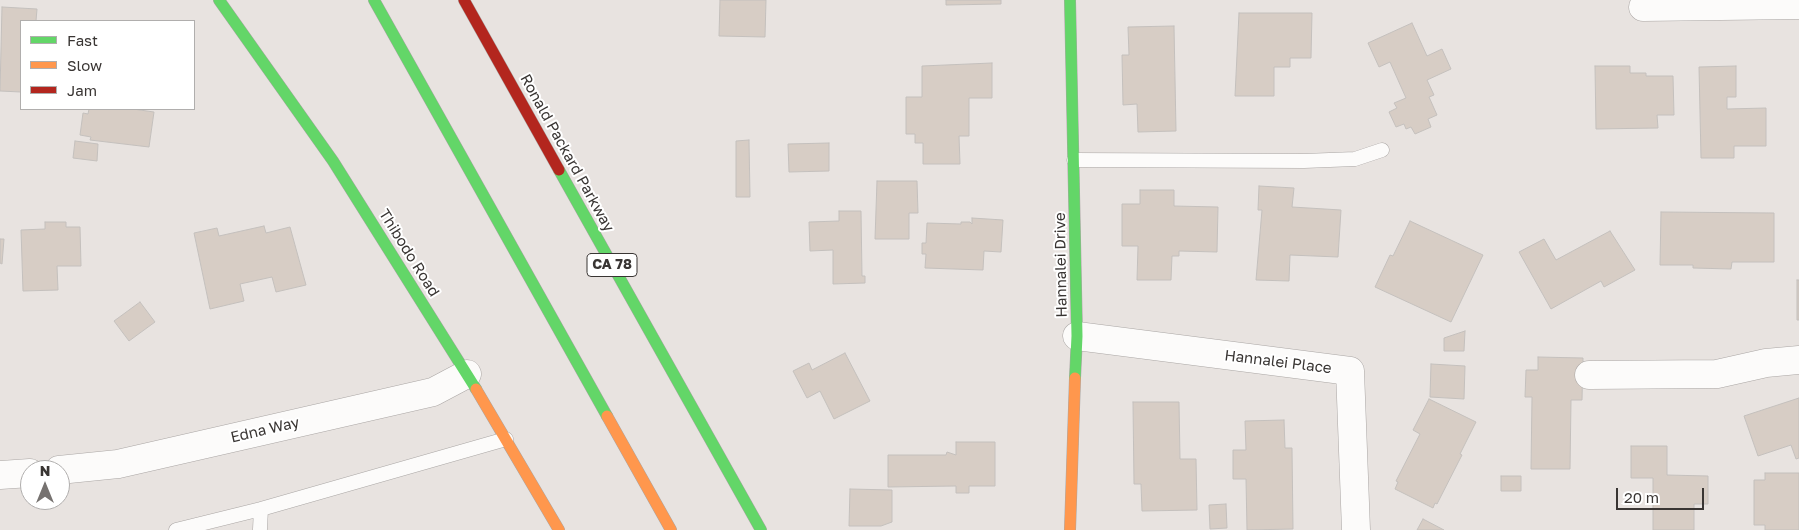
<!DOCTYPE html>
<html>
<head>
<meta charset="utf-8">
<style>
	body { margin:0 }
	#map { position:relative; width:1799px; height:530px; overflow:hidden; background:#e8e3e0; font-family:"Golos Text",sans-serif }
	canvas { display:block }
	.legend { position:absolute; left:20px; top:20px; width:175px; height:90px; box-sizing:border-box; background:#fff; border:1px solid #b0aead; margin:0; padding:6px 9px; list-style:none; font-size:15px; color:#393533 }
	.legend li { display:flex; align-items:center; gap:10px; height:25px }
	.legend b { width:25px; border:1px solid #b0aead }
	.north { position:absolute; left:20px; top:460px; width:50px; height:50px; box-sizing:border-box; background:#fff; border:1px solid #b0aead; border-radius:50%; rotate:0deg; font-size:14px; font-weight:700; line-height:20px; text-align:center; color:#393533 }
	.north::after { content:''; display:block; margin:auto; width:18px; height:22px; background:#767270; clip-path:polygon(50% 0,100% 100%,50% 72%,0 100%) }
	.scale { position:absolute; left:1616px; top:488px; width:88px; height:22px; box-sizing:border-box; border:2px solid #393533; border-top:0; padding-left:6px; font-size:15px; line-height:18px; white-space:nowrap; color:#393533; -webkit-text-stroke:4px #fff; paint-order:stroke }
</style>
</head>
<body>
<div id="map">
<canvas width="1799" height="530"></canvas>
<ul class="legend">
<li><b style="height:6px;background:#63d668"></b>Fast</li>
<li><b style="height:6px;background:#ff974d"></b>Slow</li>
<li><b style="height:6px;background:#b3261e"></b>Jam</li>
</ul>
<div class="north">N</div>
<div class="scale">20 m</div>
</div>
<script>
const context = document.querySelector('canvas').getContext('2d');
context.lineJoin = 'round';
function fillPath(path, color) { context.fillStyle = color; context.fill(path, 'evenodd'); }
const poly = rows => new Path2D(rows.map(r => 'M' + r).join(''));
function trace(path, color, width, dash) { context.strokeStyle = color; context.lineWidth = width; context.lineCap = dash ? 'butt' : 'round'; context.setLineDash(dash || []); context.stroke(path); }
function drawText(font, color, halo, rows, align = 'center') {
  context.font = font + ' "Golos Text",sans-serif'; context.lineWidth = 4; context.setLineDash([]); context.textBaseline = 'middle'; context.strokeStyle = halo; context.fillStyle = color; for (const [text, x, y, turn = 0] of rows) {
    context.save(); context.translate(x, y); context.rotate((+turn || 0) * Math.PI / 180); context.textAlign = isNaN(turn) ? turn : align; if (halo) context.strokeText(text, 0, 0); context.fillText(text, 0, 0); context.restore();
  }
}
const building = poly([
	[720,0,766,0,765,37,719,36,720,0],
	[946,0,1001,0,1001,4,946,5,946,0],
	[2,7,37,9,36,21,21,21,21,92,0,91,2,7],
	[1239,13,1312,13,1311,58,1290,58,1290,67,1274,67,1274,96,1235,96,1239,13],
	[1412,23,1427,56,1442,49,1451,69,1427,80,1434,95,1429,97,1437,115,1428,119,1431,127,1415,134,1411,127,1406,129,1404,124,1396,127,1389,112,1397,108,1394,103,1406,98,1390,62,1379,67,1368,43,1412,23],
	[1174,26,1176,131,1138,132,1137,104,1123,105,1122,55,1129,55,1128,27,1174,26],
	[992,63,992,98,969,98,969,136,959,136,960,164,923,164,923,143,915,143,915,134,906,134,906,97,922,97,922,66,992,63],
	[1595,66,1630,66,1630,73,1646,73,1646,76,1673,76,1674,115,1657,115,1658,128,1596,129,1595,66],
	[1736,66,1736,97,1727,97,1727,109,1766,108,1766,146,1734,146,1734,158,1701,158,1699,67,1736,66],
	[89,109,133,109,154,112,149,147,90,140,91,137,80,135,83,113,88,114,89,109],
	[749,140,750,197,736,197,736,141,749,140],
	[75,141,98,144,97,161,73,158,75,141],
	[829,143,829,171,789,172,788,144,829,143],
	[877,181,917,181,918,213,909,213,909,239,875,239,877,181],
	[1259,186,1294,188,1292,207,1341,210,1338,257,1290,255,1289,281,1256,280,1262,210,1258,210,1259,186],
	[1140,190,1174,190,1174,206,1218,207,1217,252,1179,251,1179,256,1172,256,1171,280,1137,280,1138,246,1122,246,1122,204,1140,204,1140,190],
	[839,211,861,211,862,276,865,276,865,283,833,284,833,250,810,251,809,222,839,221,839,211],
	[1661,212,1774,213,1774,262,1732,262,1731,269,1693,268,1693,265,1660,265,1661,212],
	[972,218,1003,220,1001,252,984,251,983,270,925,268,926,254,922,254,922,243,926,243,927,223,961,224,961,222,970,222,972,224,972,218],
	[1410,221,1483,255,1451,322,1375,287,1390,255,1393,256,1410,221],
	[45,222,66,222,66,227,80,227,81,266,57,266,58,290,23,291,21,230,45,229,45,222],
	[264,226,266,233,290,227,306,285,276,292,272,277,240,284,244,301,210,309,194,233,217,228,219,236,264,226],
	[1610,231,1635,270,1604,287,1601,281,1551,309,1519,252,1544,239,1556,260,1610,231],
	[0,239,4,239,2,264,0,263,0,239],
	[1797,280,1799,280,1799,320,1797,320,1797,280],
	[140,302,155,322,129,341,114,321,140,302],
	[1465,331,1464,351,1444,351,1444,338,1465,331],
	[845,353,870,401,834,419,820,391,807,398,793,371,809,363,812,370,845,353],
	[1538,357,1583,358,1582,400,1571,400,1570,469,1531,469,1532,397,1525,397,1526,370,1538,370,1538,357],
	[1431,364,1465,366,1464,399,1430,397,1431,364],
	[1799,398,1799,458,1796,459,1791,445,1758,456,1744,416,1799,398],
	[1429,399,1476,422,1460,454,1462,455,1437,504,1435,503,1433,508,1395,489,1398,482,1396,481,1420,434,1413,430,1429,399],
	[1133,402,1179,402,1180,459,1196,459,1197,510,1142,511,1141,484,1134,484,1133,402],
	[1284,420,1285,448,1292,448,1293,529,1247,530,1246,479,1233,479,1233,450,1246,450,1245,421,1284,420],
	[956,442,995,442,995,486,969,486,969,493,956,493,956,486,888,487,888,455,946,455,947,452,956,455,956,442],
	[1631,446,1667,446,1667,475,1708,476,1708,504,1694,504,1694,530,1653,530,1653,478,1631,478,1631,446],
	[1765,473,1799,473,1799,530,1765,530,1765,525,1754,525,1754,480,1765,480,1765,473],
	[1501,476,1521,476,1521,491,1501,491,1501,476],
	[850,489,892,490,892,522,881,526,849,526,850,489],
	[1226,504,1227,528,1210,529,1209,505,1226,504],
	[1423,519,1444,530,1417,530,1423,519]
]);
const lane = poly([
	[1074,160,1304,161,1355,159,1382,150],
	[261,509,506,439],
	[176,530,261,509,260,529]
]);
const street = poly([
	[1643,7,1799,5],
	[1077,336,1350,371,1356,530],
	[1589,375,1717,374,1766,363,1799,360],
	[59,470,118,464,433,392,467,374],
	[0,475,30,473]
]);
const fast = poly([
	[219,0,333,161,476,389],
	[374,0,607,416],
	[1070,0,1077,336,1075,378],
	[559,170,761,530]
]);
const slow = poly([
	[476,389,559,530],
	[607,416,671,530],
	[1070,530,1075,378]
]);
const jam = poly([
	[464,0,559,170]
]);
const shields = [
	[612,265,50]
];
const shieldNames = [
	["CA 78",612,265]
];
const streetNames = [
	["Ronald Packard Parkway",567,153,61],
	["Thibodo Road",409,253,58],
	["Hannalei Drive",1061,265,-91],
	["Hannalei Place",1278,362,7],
	["Edna Way",265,430,-13]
];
fillPath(building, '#d7cdc5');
trace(building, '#c4c0bd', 1);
trace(lane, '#aaa6a4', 15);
trace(street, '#aaa6a4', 29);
trace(fast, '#aaa6a4', 12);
trace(slow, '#aaa6a4', 12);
trace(jam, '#aaa6a4', 12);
trace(lane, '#fcfbfa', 14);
trace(street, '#fcfbfa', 28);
trace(fast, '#63d668', 11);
trace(slow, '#ff974d', 11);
trace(jam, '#b3261e', 11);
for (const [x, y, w] of shields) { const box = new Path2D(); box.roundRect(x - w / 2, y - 11.5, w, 23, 4); context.fillStyle = '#fff'; context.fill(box); trace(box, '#393533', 1); }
drawText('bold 14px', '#393533', null, shieldNames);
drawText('15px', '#393533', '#fff', streetNames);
</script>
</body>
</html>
